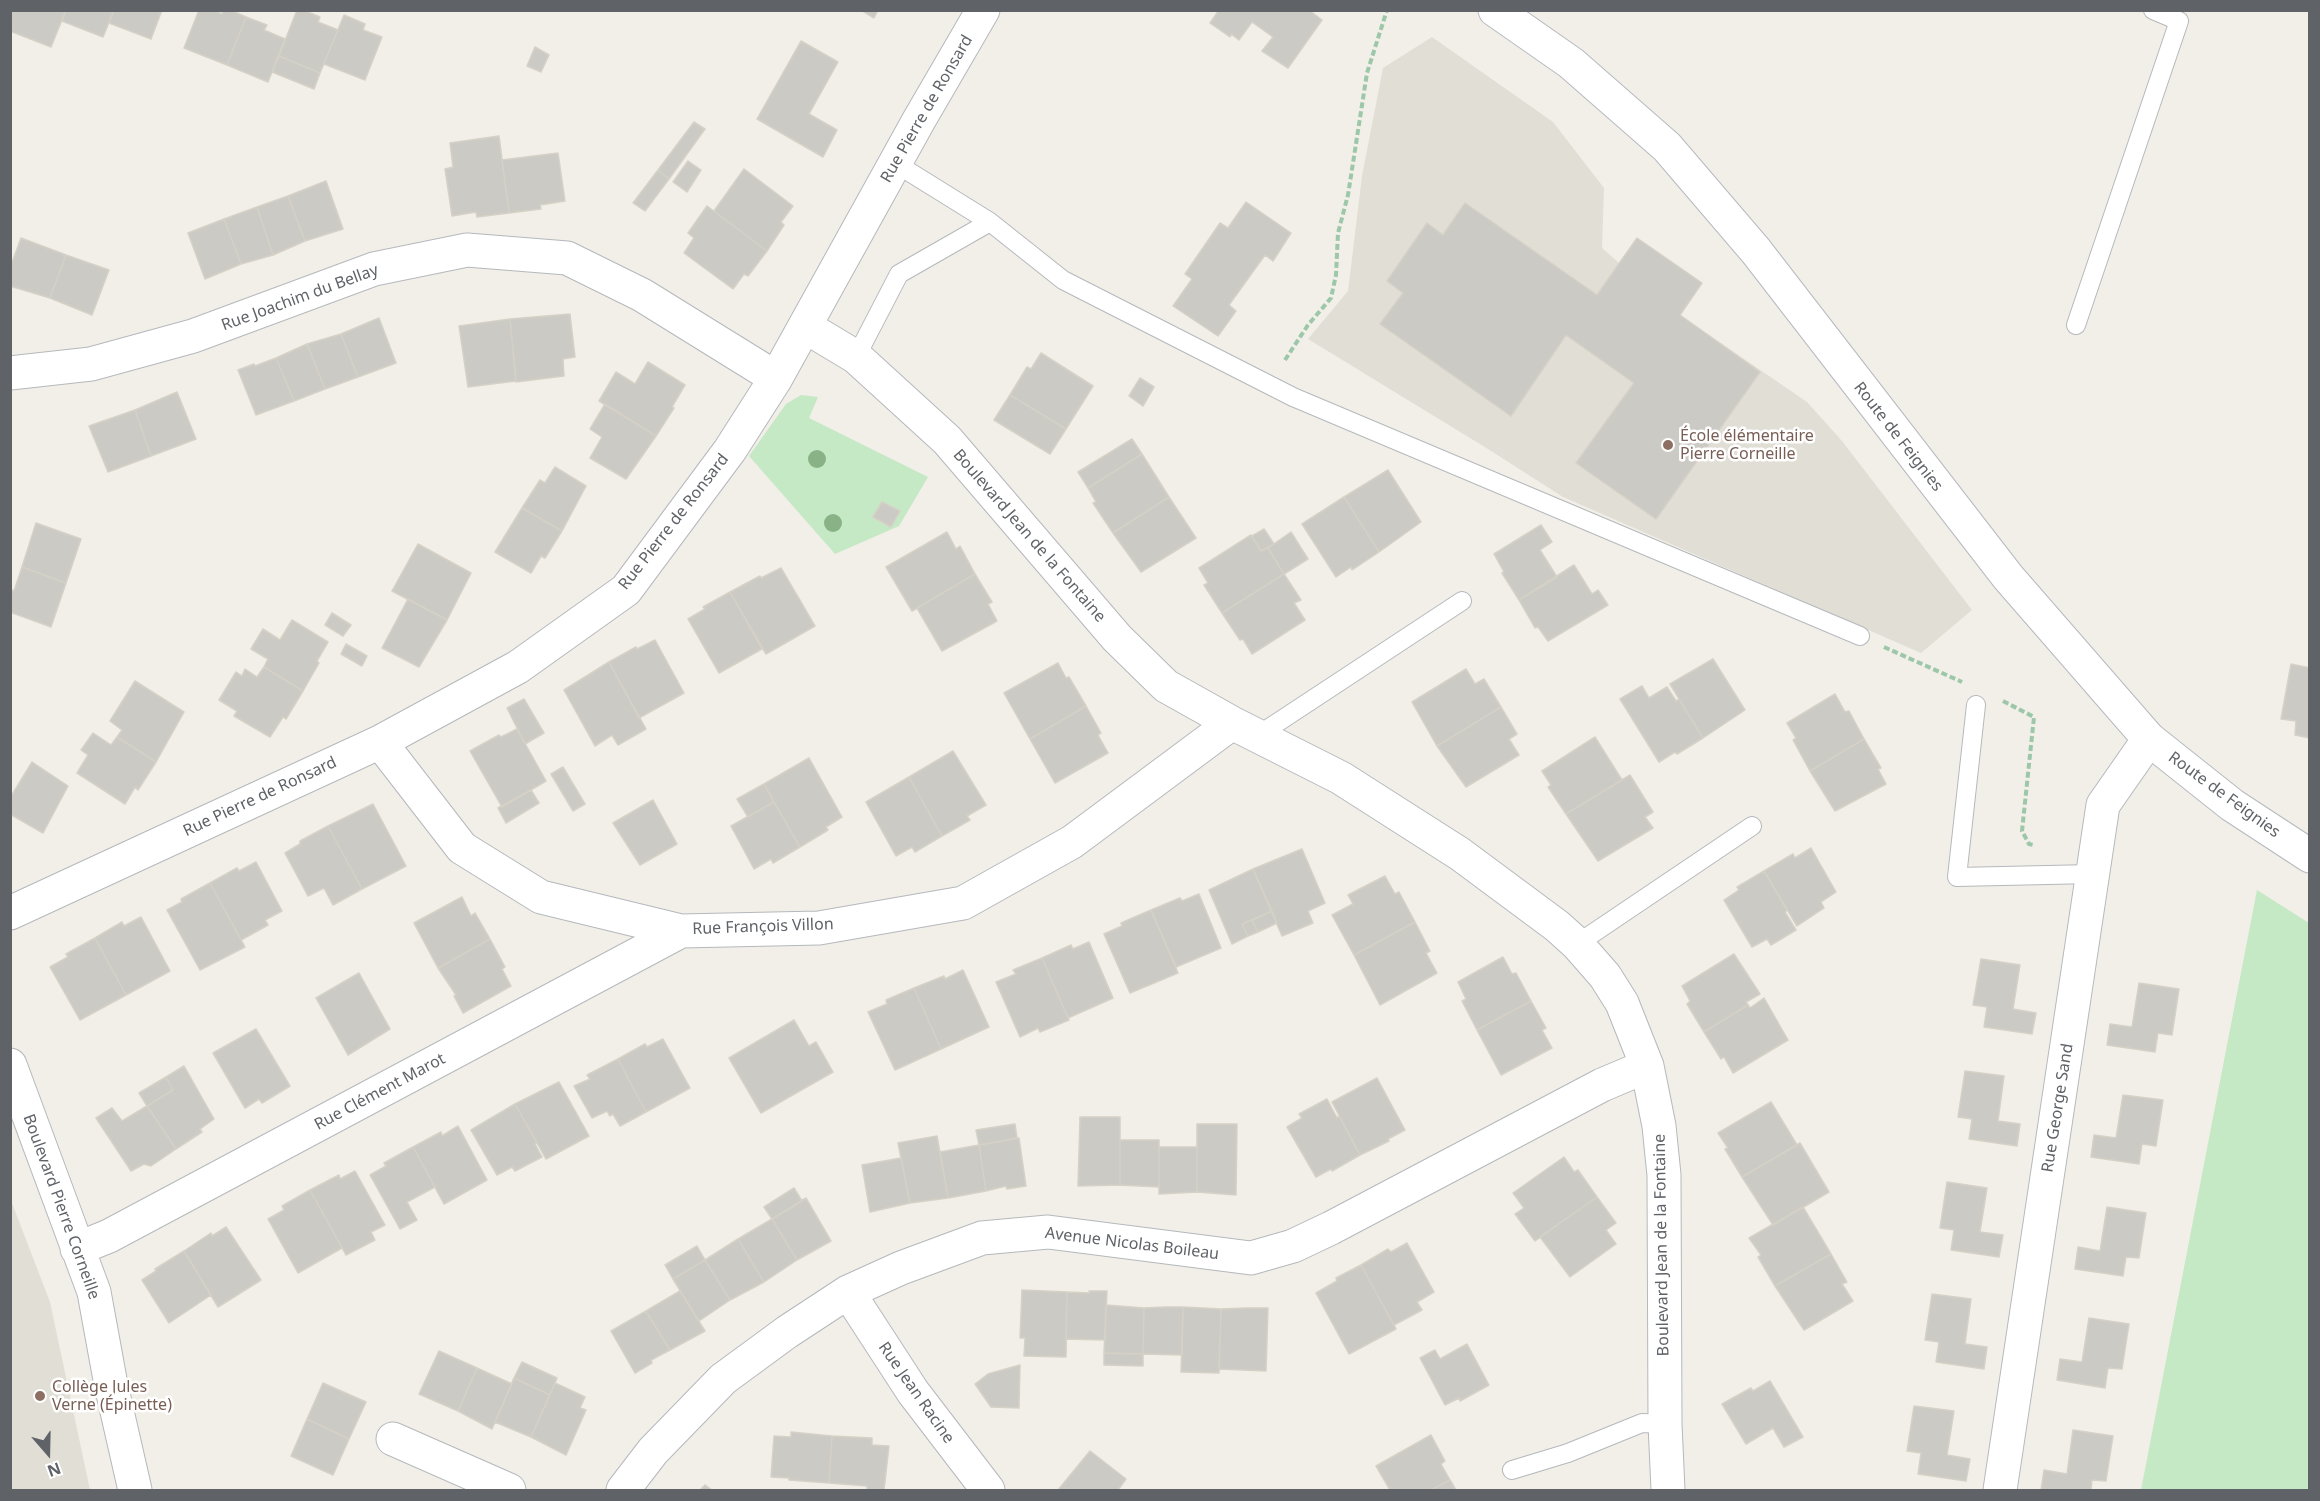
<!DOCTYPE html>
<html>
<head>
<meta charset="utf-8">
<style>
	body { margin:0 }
	#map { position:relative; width:2320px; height:1501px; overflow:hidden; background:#f1efe8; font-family:"Noto Sans",sans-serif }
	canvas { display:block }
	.frame { position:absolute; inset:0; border:12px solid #5f6368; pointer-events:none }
	.north { position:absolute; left:18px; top:1423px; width:60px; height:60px; -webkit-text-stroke:4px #fff; paint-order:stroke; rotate:160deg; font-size:16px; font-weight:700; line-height:24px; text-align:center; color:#5f6368 }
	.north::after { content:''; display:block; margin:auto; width:21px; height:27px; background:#5f6368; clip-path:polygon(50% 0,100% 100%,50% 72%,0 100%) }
</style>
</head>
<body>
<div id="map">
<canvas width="2320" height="1501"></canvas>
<div class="frame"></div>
<div class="north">N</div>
</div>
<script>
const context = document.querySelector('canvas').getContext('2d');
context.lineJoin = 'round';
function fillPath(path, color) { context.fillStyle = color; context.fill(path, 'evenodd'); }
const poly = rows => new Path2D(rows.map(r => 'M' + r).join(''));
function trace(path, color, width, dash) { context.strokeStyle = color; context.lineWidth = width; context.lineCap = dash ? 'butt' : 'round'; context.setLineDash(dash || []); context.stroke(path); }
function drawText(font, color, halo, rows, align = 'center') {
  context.font = font + ' "Noto Sans",sans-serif'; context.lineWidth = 5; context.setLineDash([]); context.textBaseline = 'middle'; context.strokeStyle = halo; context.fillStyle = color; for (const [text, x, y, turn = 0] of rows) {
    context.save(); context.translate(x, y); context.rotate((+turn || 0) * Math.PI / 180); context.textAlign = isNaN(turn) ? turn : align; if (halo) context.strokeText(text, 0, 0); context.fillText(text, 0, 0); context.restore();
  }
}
const education = poly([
	[1432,37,1553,122,1604,188,1602,248,1619,263,1637,238,1702,283,1680,315,1807,402,1842,441,1972,610,1921,653,1563,497,1488,449,1308,339,1348,291,1362,176,1383,68],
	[10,1198,50,1302,90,1490,11,1490]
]);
const green = poly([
	[801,395,818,397,809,418,928,477,899,526,835,554,749,456,786,404],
	[2257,890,2309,923,2309,1490,2141,1490]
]);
const building = poly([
	[10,10,66,10,51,47,10,31,10,10],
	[66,10,114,10,103,37,62,21,66,10],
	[114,10,162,10,151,39,109,23,114,10],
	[199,10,213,10,222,14,224,10,230,10,246,17,227,65,184,48,199,10],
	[297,10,303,10,320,17,318,22,338,30,320,73,279,56,297,10],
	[861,10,878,10,874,18,861,10],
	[1219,10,1309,10,1322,20,1288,68,1262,51,1273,37,1252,22,1239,40,1231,34,1230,37,1210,23,1219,10],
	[344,15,365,24,363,30,382,37,365,80,324,64,344,15],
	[246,17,267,25,264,30,285,39,268,82,227,65,246,17],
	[801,41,838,62,809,114,837,130,823,157,757,119,801,41],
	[535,47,549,55,541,72,527,66,535,47],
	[279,56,320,73,314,89,272,72,279,56],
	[694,122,705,129,669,179,658,170,694,122],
	[499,136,509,213,477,217,476,212,452,216,445,169,453,167,450,143,499,136],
	[558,153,565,201,540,205,541,209,509,213,502,160,558,153],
	[688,161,701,170,687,192,673,182,688,161],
	[744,169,793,206,781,222,784,225,767,251,714,211,744,169],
	[658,170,669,179,645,211,633,203,658,170],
	[326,181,343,229,305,241,288,196,326,181],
	[288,196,305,241,273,255,257,207,288,196],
	[1246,202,1291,233,1273,261,1265,255,1229,305,1236,311,1218,336,1173,306,1192,279,1185,274,1220,223,1228,228,1246,202],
	[1465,203,1597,295,1637,238,1702,283,1680,315,1760,372,1656,519,1576,463,1634,383,1566,335,1511,416,1380,324,1403,293,1387,281,1427,223,1443,235,1465,203],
	[707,206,767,251,748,276,744,274,733,289,684,253,694,238,688,233,707,206],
	[257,207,273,255,241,264,224,219,257,207],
	[224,219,241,264,205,279,188,233,224,219],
	[21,238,66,255,50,298,10,286,10,268,21,238],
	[66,255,109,270,92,315,50,298,66,255],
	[570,314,575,357,563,359,564,376,516,382,510,319,570,314],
	[379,318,396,363,358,377,341,334,379,318],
	[510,319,516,381,468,387,459,326,510,319],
	[341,334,358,377,325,389,307,344,341,334],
	[307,344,325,389,294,401,276,358,307,344],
	[1041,353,1093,386,1066,429,1010,395,1027,367,1031,369,1041,353],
	[276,358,294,401,256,415,238,370,254,364,255,366,276,358],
	[648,362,685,385,672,407,674,408,656,436,599,401,616,372,635,384,648,362],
	[1140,378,1154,387,1143,406,1129,396,1140,378],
	[177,392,196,439,151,456,135,410,177,392],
	[1010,395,1066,429,1050,454,994,420,1010,395],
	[605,404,656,436,626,479,590,458,602,437,590,429,605,404],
	[135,410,151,456,108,472,89,426,135,410],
	[1132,439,1142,454,1088,488,1078,472,1132,439],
	[1142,454,1169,497,1113,533,1093,503,1096,502,1088,488,1142,454],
	[555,467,586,486,562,531,522,508,540,480,545,483,555,467],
	[1388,470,1421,522,1379,552,1344,497,1388,470],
	[1169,497,1196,538,1141,572,1113,533,1169,497],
	[1344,497,1379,552,1352,570,1351,567,1336,577,1302,524,1344,497],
	[882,502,900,511,891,527,873,517,882,502],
	[522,508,562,531,545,558,541,556,531,573,495,552,522,508],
	[36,523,81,539,66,583,22,567,36,523],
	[1541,525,1552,542,1540,550,1557,577,1519,600,1502,573,1504,572,1494,554,1541,525],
	[1264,529,1274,544,1261,551,1252,536,1264,529],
	[947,532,956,549,960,546,975,574,912,611,886,567,947,532],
	[1291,532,1308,559,1284,574,1268,548,1291,532],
	[1251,535,1261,551,1268,548,1284,574,1222,613,1204,585,1208,583,1199,568,1251,535],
	[418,544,471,573,447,620,392,591,418,544],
	[1574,565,1592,594,1598,590,1608,605,1548,641,1538,627,1535,628,1519,600,1574,565],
	[22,567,66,583,51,627,10,612,10,593,12,590,14,591,22,567],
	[781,568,815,626,766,654,730,592,760,576,761,578,781,568],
	[975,574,992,602,988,604,997,621,942,651,917,608,975,574],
	[1284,574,1301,600,1294,603,1305,620,1252,654,1243,639,1240,640,1222,613,1284,574],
	[730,592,762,649,719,673,688,619,705,609,703,607,730,592],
	[408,599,447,620,419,667,382,648,408,599],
	[332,613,351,625,343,636,325,625,332,613],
	[292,620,328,642,317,661,319,663,303,691,264,667,268,659,251,649,263,629,280,640,292,620],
	[655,640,684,693,639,718,609,662,636,647,637,649,655,640],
	[346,644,367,656,362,666,341,654,346,644],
	[1713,659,1745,710,1703,738,1670,684,1713,659],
	[609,662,646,729,618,745,612,735,595,746,564,690,609,662],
	[1058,663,1066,678,1069,677,1086,706,1030,739,1004,693,1058,663],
	[2291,664,2310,668,2310,738,2295,735,2296,721,2281,719,2291,664],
	[264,667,303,691,286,719,283,717,270,737,234,716,237,711,219,700,236,672,242,676,245,669,257,677,264,667],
	[1466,669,1475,684,1484,679,1501,707,1437,746,1412,702,1466,669],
	[135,681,184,712,156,762,117,737,122,730,110,721,135,681],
	[1642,686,1649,698,1667,687,1676,701,1679,699,1703,738,1677,754,1675,752,1659,762,1620,699,1642,686],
	[1835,694,1845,712,1849,711,1864,739,1810,771,1793,740,1796,738,1787,723,1835,694],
	[524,699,544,733,525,744,507,708,524,699],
	[1086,706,1101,733,1098,735,1108,753,1055,783,1030,739,1086,706],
	[1501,707,1517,734,1509,739,1519,755,1466,787,1437,746,1501,707],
	[517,729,546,781,502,807,470,751,499,735,501,737,517,729],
	[93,733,111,745,117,737,156,762,138,790,135,787,125,804,77,773,88,755,81,750,93,733],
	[1595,737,1622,780,1566,814,1548,787,1551,785,1542,771,1595,737],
	[1864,739,1881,768,1878,769,1886,784,1835,811,1810,771,1864,739],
	[953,751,986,805,967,816,970,820,942,836,909,777,953,751],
	[809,758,842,817,826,827,828,830,800,847,764,784,809,758],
	[32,762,68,786,43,833,10,814,10,798,32,762],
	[563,767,585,804,573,811,551,774,563,767],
	[1630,775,1653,812,1645,817,1653,828,1598,861,1566,814,1630,775],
	[909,777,942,836,915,852,912,847,896,856,866,802,909,777],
	[764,784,774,802,748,817,737,799,764,784],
	[531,790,539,803,506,823,498,808,531,790],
	[653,800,677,844,640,865,613,823,653,800],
	[774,802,800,847,773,863,771,859,754,869,731,826,774,802],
	[373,804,406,866,362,889,328,826,373,804],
	[328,826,362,889,333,905,324,888,308,896,285,853,300,844,300,841,328,826],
	[1811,848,1836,892,1821,902,1824,908,1797,926,1764,871,1793,854,1795,858,1811,848],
	[1302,849,1325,903,1308,911,1313,923,1282,936,1253,869,1302,849],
	[256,862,282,911,265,920,268,925,241,940,210,883,237,868,239,871,256,862],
	[1253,869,1272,911,1242,924,1248,936,1232,944,1209,890,1253,869],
	[1764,871,1787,910,1785,912,1796,930,1771,945,1767,939,1752,947,1724,900,1739,890,1737,887,1764,871],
	[1385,876,1395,894,1399,892,1415,922,1354,955,1332,915,1353,904,1348,895,1385,876],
	[210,883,245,947,200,970,167,910,182,902,181,899,210,883],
	[1199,894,1221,948,1176,967,1151,910,1180,898,1182,901,1199,894],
	[462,897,471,916,475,913,490,939,438,968,414,923,462,897],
	[1151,910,1178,973,1130,993,1104,934,1122,926,1121,923,1151,910],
	[1272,911,1277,923,1258,932,1252,920,1272,911],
	[141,917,170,971,126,995,95,938,122,922,124,926,141,917],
	[1252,920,1258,932,1248,936,1242,924,1252,920],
	[1415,922,1430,951,1426,953,1437,973,1380,1005,1354,955,1415,922],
	[95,938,126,995,80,1020,50,967,68,957,66,954,95,938],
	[490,939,505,967,502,969,511,986,463,1013,454,996,456,995,438,968,490,939],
	[1089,942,1113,998,1068,1018,1042,958,1071,945,1073,949,1089,942],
	[1734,954,1760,994,1746,1002,1748,1005,1704,1032,1687,1004,1690,1001,1682,986,1734,954],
	[1503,957,1512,974,1516,973,1531,1001,1477,1030,1462,1001,1466,999,1458,982,1503,957],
	[1042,958,1069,1020,1040,1032,1038,1028,1020,1037,996,982,1016,974,1013,970,1042,958],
	[1981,959,2020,965,2013,1009,2036,1013,2032,1034,1984,1027,1987,1007,1973,1005,1981,959],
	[963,970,989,1027,941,1049,914,988,944,976,945,979,963,970],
	[359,973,390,1029,348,1055,316,998,359,973],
	[2139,983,2179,989,2172,1035,2158,1033,2155,1052,2107,1045,2110,1024,2132,1027,2139,983],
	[914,988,941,1049,895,1070,868,1012,887,1004,886,1000,914,988],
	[1764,998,1788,1040,1733,1073,1724,1057,1721,1059,1704,1032,1748,1005,1750,1008,1764,998],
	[1531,1001,1546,1028,1542,1030,1552,1048,1501,1075,1477,1030,1531,1001],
	[794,1020,809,1046,816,1042,833,1072,761,1113,729,1058,794,1020],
	[256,1029,290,1086,262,1103,259,1099,245,1108,213,1053,256,1029],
	[663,1039,690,1088,646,1112,618,1059,645,1044,647,1047,663,1039],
	[618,1059,646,1112,620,1126,613,1114,610,1116,607,1111,592,1118,574,1086,590,1079,587,1075,618,1059],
	[184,1066,214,1119,200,1129,202,1132,176,1149,147,1106,173,1090,166,1077,184,1066],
	[1965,1071,2004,1076,1998,1121,2020,1124,2017,1146,1969,1139,1972,1119,1958,1117,1965,1071],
	[166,1077,173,1090,147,1106,139,1093,166,1077],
	[1377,1078,1405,1130,1388,1139,1389,1141,1360,1155,1332,1102,1377,1078],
	[559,1082,589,1136,546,1159,515,1104,559,1082],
	[2123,1095,2163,1100,2156,1146,2142,1144,2139,1164,2091,1157,2094,1135,2116,1138,2123,1095],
	[1327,1099,1337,1118,1339,1116,1360,1155,1332,1171,1331,1169,1316,1177,1287,1127,1302,1118,1299,1114,1327,1099],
	[1771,1102,1797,1145,1742,1177,1725,1149,1728,1148,1718,1133,1771,1102],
	[515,1104,535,1139,537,1143,535,1144,542,1157,515,1171,512,1167,497,1175,471,1130,515,1104],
	[147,1106,176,1149,151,1166,144,1164,131,1171,96,1118,112,1108,122,1121,147,1106],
	[1080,1117,1120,1117,1120,1185,1078,1186,1080,1117],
	[1015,1124,1017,1138,979,1145,976,1130,1015,1124],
	[1197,1124,1237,1124,1236,1195,1197,1192,1197,1124],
	[458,1126,487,1180,444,1204,413,1147,441,1132,442,1136,458,1126],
	[937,1136,948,1198,910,1203,898,1143,937,1136],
	[1019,1138,1026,1186,1007,1189,1006,1186,986,1191,979,1145,1019,1138],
	[1120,1140,1159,1140,1159,1187,1120,1185,1120,1140],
	[1800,1143,1829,1192,1773,1225,1742,1177,1800,1143],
	[979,1145,986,1191,948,1198,940,1152,979,1145],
	[413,1147,435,1187,407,1202,417,1220,400,1229,370,1175,386,1166,384,1163,413,1147],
	[1159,1147,1197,1147,1197,1192,1159,1194,1159,1147],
	[1564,1157,1574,1172,1578,1170,1597,1197,1535,1241,1515,1214,1524,1208,1513,1193,1564,1157],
	[901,1158,910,1203,870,1212,862,1165,901,1158],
	[355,1171,385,1225,371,1232,375,1240,346,1255,310,1190,339,1175,340,1179,355,1171],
	[1947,1182,1987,1188,1980,1232,2003,1235,1999,1257,1951,1250,1954,1230,1940,1228,1947,1182],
	[794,1188,802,1201,772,1219,764,1207,794,1188],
	[310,1190,342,1248,298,1273,268,1219,284,1210,282,1206,310,1190],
	[1597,1197,1616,1223,1606,1230,1616,1244,1570,1277,1540,1237,1597,1197],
	[806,1198,831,1241,797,1260,772,1219,806,1198],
	[1803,1207,1831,1254,1775,1286,1758,1257,1761,1255,1749,1238,1803,1207],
	[2107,1207,2146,1213,2139,1258,2126,1257,2123,1276,2075,1269,2078,1247,2100,1251,2107,1207],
	[772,1219,797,1260,764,1282,738,1239,772,1219],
	[226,1227,261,1280,218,1307,184,1251,211,1233,212,1236,226,1227],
	[738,1239,764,1282,730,1300,705,1260,738,1239],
	[1407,1243,1434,1292,1417,1302,1422,1310,1394,1325,1361,1265,1388,1249,1391,1252,1407,1243],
	[697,1246,705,1260,673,1279,665,1265,697,1246],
	[184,1251,211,1295,169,1323,142,1280,156,1271,155,1269,184,1251],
	[1831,1254,1847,1282,1842,1284,1853,1301,1804,1330,1775,1286,1831,1254],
	[705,1260,730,1300,699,1321,673,1279,705,1260],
	[1361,1265,1396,1329,1349,1354,1316,1293,1337,1281,1336,1278,1361,1265],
	[1022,1290,1067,1292,1066,1357,1024,1356,1025,1338,1020,1338,1022,1290],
	[680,1291,705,1331,670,1350,646,1311,680,1291],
	[1089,1291,1107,1291,1105,1340,1066,1339,1067,1292,1090,1293,1089,1291],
	[1932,1294,1971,1299,1965,1344,1987,1347,1984,1369,1936,1362,1939,1342,1925,1340,1932,1294],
	[1106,1305,1144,1308,1143,1354,1104,1353,1106,1305],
	[1166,1307,1183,1307,1182,1355,1143,1354,1144,1308,1166,1307],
	[1183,1307,1221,1309,1219,1373,1181,1372,1183,1307],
	[1246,1308,1268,1308,1266,1371,1219,1369,1221,1309,1246,1308],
	[646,1311,670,1350,651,1360,652,1363,635,1373,611,1331,646,1311],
	[2089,1318,2129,1324,2122,1369,2108,1368,2105,1388,2057,1380,2060,1359,2082,1362,2089,1318],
	[1467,1344,1489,1385,1460,1401,1459,1398,1445,1405,1420,1358,1435,1350,1440,1359,1467,1344],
	[439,1351,477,1368,458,1411,419,1394,439,1351],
	[1104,1353,1143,1354,1143,1366,1104,1365,1104,1353],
	[522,1362,557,1378,550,1395,514,1378,522,1362],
	[1020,1365,1019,1408,991,1407,975,1384,988,1374,1020,1365],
	[477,1368,512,1384,492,1429,458,1411,477,1368],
	[514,1378,550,1395,531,1437,495,1422,514,1378],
	[1770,1381,1803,1437,1784,1447,1773,1428,1746,1444,1722,1404,1751,1388,1753,1391,1770,1381],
	[323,1383,366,1402,349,1439,307,1419,323,1383],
	[555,1383,585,1397,580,1408,586,1410,566,1455,531,1437,555,1383],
	[1914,1406,1954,1411,1947,1455,1970,1459,1966,1481,1918,1474,1921,1453,1907,1451,1914,1406],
	[307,1419,349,1439,333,1475,291,1456,307,1419],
	[2073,1430,2113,1436,2106,1481,2092,1480,2091,1490,2041,1490,2044,1470,2067,1474,2073,1430],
	[791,1432,832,1436,829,1483,789,1480,789,1478,771,1477,774,1436,791,1437,791,1432],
	[1431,1435,1445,1461,1441,1464,1450,1480,1431,1490,1390,1490,1376,1466,1431,1435],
	[832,1436,872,1438,872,1445,889,1446,884,1490,867,1490,867,1486,829,1483,832,1436],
	[1090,1451,1126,1479,1118,1490,1058,1490,1090,1451],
	[1450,1480,1456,1490,1431,1490,1450,1480],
	[705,1485,712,1490,700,1490,705,1485]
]);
const path = poly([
	[1285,360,1308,325,1331,298,1336,275,1338,233,1348,195,1367,73,1387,10],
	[1884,647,1962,682],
	[2003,701,2034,717,2022,831,2029,844,2033,845]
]);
const lane = poly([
	[990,222,1063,280,1293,397,1860,636],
	[2076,325,2179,21,2153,10],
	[856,357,899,274,990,222,895,163],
	[1976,705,1957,877,2093,874],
	[1257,736,1462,601],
	[1577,944,1752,826],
	[1512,1470,1568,1453,1642,1423,1665,1424]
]);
const street = poly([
	[806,327,856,357,947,440,1117,638,1166,686,1232,723,1341,778,1460,854,1557,926,1577,944,1605,976,1622,1003,1647,1066,1659,1126,1664,1175,1665,1424,1668,1490],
	[10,373,91,364,193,336,374,269,467,250,567,258,642,295,776,378],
	[380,742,462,848,541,897,681,931,819,928,963,903,1072,842,1232,723],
	[10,913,380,742,518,667,626,590,730,450,776,378,919,120,983,10],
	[10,1065,94,1292,111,1385,135,1490],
	[77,1249,109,1236,681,931],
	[848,1292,913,1392,988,1490],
	[393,1439,509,1490],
	[623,1490,653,1451,723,1379,787,1332,848,1292,901,1268,982,1238,1048,1232,1251,1258,1293,1246,1331,1228,1602,1085,1647,1066],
	[2000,1490,2103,805,2149,739]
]);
const secondary = poly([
	[1495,10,1571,63,1667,147,1756,251,2008,577,2149,739,2232,805,2310,856]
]);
const trees = [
	[817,459],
	[833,523]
];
const markers = [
	[1668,445,6,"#8d6e63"],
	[40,1396,6,"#8d6e63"]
];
const streetNames = [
	["Rue Pierre de Ronsard",927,109,-60],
	["Rue Joachim du Bellay",300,298,-20],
	["Route de Feignies",1898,437,52],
	["Rue Pierre de Ronsard",674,522,-52],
	["Boulevard Jean de la Fontaine",1029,536,49],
	["Route de Feignies",2224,795,36],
	["Rue Pierre de Ronsard",260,797,-25],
	["Rue François Villon",763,927,-2],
	["Rue Clément Marot",380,1092,-28],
	["Rue George Sand",2058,1108,-81],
	["Boulevard Pierre Corneille",61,1207,70],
	["Avenue Nicolas Boileau",1132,1244,7],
	["Boulevard Jean de la Fontaine",1662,1245,-91],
	["Rue Jean Racine",916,1393,55]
];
const educationNames = [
	["École élémentaire",1680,436],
	["Pierre Corneille",1680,454],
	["Collège Jules",52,1387],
	["Verne (Épinette)",52,1405]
];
fillPath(education, '#e1ded6');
fillPath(green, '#c5e8c5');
fillPath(building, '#cccac5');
trace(building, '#d6d1c6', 1.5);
trace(lane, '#b5b8bc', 20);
trace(street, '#b5b8bc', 35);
trace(secondary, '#b6babf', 35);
trace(path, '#9cc7a9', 4, [6, 3]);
trace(lane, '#fff', 18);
trace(street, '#fff', 33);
trace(secondary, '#fff', 33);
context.fillStyle = '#89b387';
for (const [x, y] of trees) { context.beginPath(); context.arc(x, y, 9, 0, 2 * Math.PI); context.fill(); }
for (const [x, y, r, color] of markers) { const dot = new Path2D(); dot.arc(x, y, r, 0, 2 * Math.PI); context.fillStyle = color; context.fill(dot); trace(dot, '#fff', 2); }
drawText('16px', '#5f6368', '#fff', streetNames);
drawText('16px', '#785e54', '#fff', educationNames, 'left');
</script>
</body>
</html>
